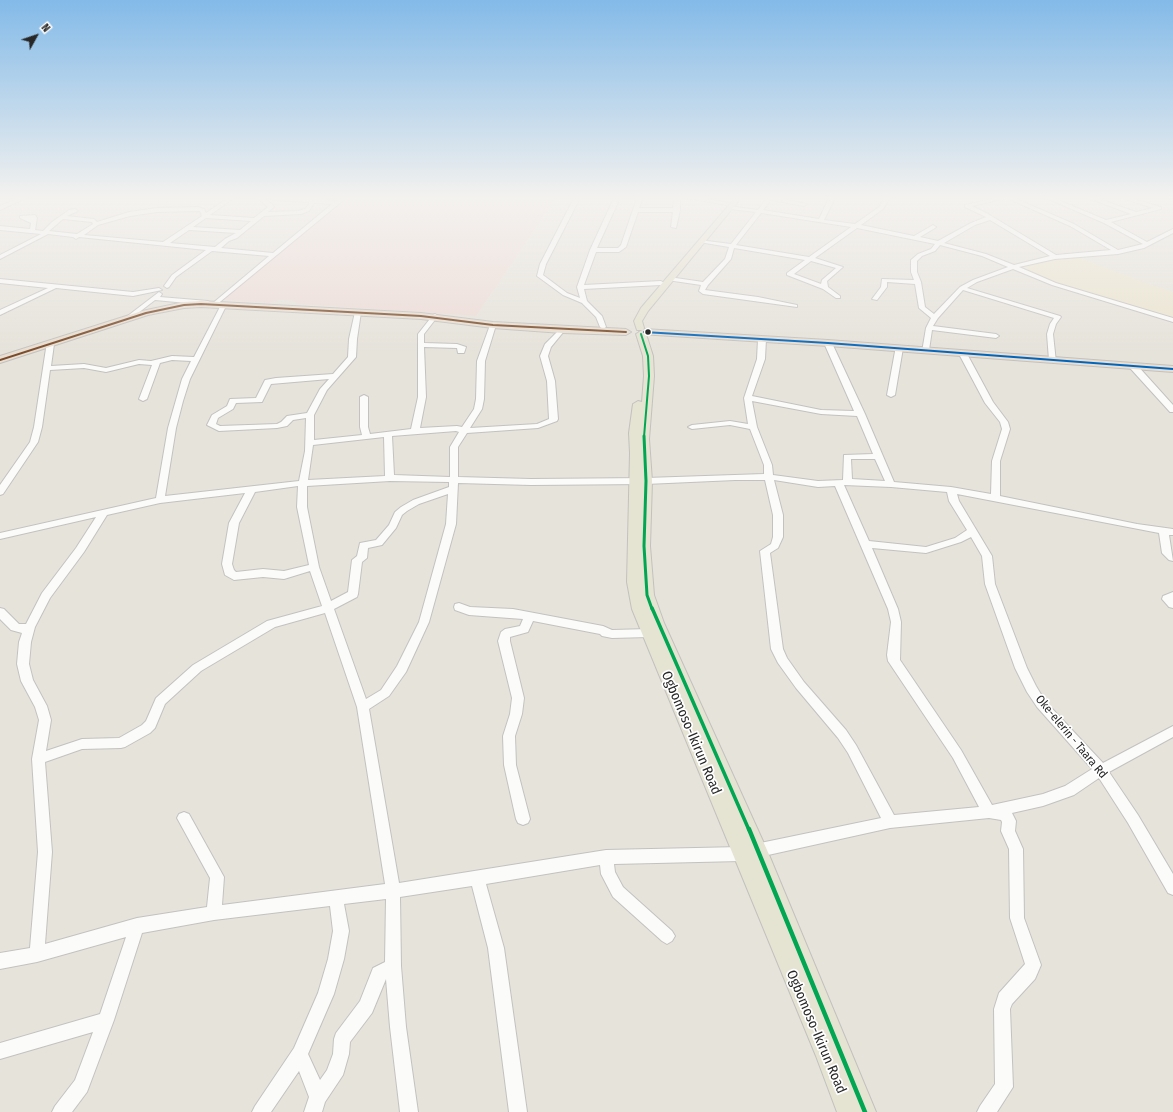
<!DOCTYPE html>
<html>
<head>
<meta charset="utf-8">
<style>
	body { margin:0 }
	#map { position:relative; width:1173px; height:1112px; overflow:hidden; background:#e6e3db; font-family:"Fira Sans Condensed",sans-serif }
	canvas { display:block }
	.north { position:absolute; left:16px; top:16px; width:40px; height:40px; -webkit-text-stroke:3px #fff; paint-order:stroke; rotate:50deg; font-size:11px; font-weight:700; line-height:16px; text-align:center; color:#272727 }
	.north::after { content:''; display:block; margin:auto; width:14px; height:18px; background:#272727; clip-path:polygon(50% 0,100% 100%,50% 72%,0 100%) }
</style>
</head>
<body>
<div id="map">
<canvas width="1173" height="1112"></canvas>
<div class="north">N</div>
</div>
<script>
const context = document.querySelector('canvas').getContext('2d');
context.lineJoin = 'round';
function fillPath(path, color) { context.fillStyle = color; context.fill(path, 'evenodd'); }
const poly = rows => new Path2D(rows.map(r => 'M' + r).join(''));
function trace(path, color, width, dash) { context.strokeStyle = color; context.lineWidth = width; context.lineCap = dash ? 'butt' : 'round'; context.setLineDash(dash || []); context.stroke(path); }
function drawText(font, color, halo, rows, align = 'center') {
  context.font = font + ' "Fira Sans Condensed",sans-serif'; context.lineWidth = 3.5; context.setLineDash([]); context.textBaseline = 'middle'; context.strokeStyle = halo; context.fillStyle = color; for (const [text, x, y, turn = 0] of rows) {
    context.save(); context.translate(x, y); context.rotate((+turn || 0) * Math.PI / 180); context.textAlign = isNaN(turn) ? turn : align; if (halo) context.strokeText(text, 0, 0); context.fillText(text, 0, 0); context.restore();
  }
}
const education = poly([
	[1071,258,1080,258,1145,283,1173,292,1173,320,1052,282,1022,270,1023,267,1043,262]
]);
const medical = poly([
	[346,198,556,198,476,316,297,304,294,301,279,300,269,303,223,300]
]);
const minor = poly([
	[19,198,26,198,0,210,0,206,19,198],
	[228,198,234,198,210,215,254,218,268,207,257,198,263,198,272,204,274,207,268,212,298,211,305,209,309,204,309,202,274,200,271,198,310,198,336,201,340,198,346,198,215,306,212,304,213,303,269,256,212,251,176,277,169,287,167,288,164,286,172,275,206,250,79,237,76,239,73,237,48,234,0,259,0,255,41,234,0,230,0,226,30,229,31,223,20,218,20,216,35,215,37,218,35,230,43,231,52,222,69,210,75,209,78,211,67,216,94,219,97,222,129,212,157,208,198,207,204,209,206,213,228,198],
	[314,203,332,204,273,253,221,248,229,241,237,238,264,216,301,214,309,211,314,203],
	[200,211,202,216,163,242,84,235,98,225,130,216,157,212,200,211],
	[206,218,251,221,240,230,193,227,206,218],
	[63,219,92,222,93,224,77,234,49,231,63,219],
	[189,230,236,233,225,239,215,247,170,243,189,230],
	[574,198,580,198,546,264,543,275,567,293,580,298,577,287,590,250,614,198,620,198,597,248,618,248,621,245,637,198,643,198,639,208,673,208,674,198,680,198,680,210,676,228,671,227,673,212,638,212,626,247,619,252,596,252,584,285,661,281,664,283,661,285,584,289,587,301,602,316,606,327,603,329,600,327,596,317,582,303,563,295,537,276,540,264,574,198],
	[686,198,700,198,730,203,727,205,686,198],
	[767,198,778,198,807,204,804,206,771,200,763,210,819,219,829,198,835,198,824,220,855,224,879,207,884,198,890,198,883,209,861,225,914,236,933,225,936,227,935,228,920,237,938,241,971,223,986,217,965,207,965,205,997,198,1007,198,972,206,988,214,1056,255,1111,250,1070,226,1007,198,1014,198,1074,224,1118,250,1143,244,1104,223,1046,198,1053,198,1106,220,1131,214,1088,198,1096,198,1136,212,1153,208,1122,198,1130,198,1161,207,1161,209,1111,222,1147,242,1173,229,1173,233,1144,248,1118,254,1055,259,1019,267,1056,283,1173,318,1173,322,1052,285,1013,269,977,282,967,288,1060,316,1061,317,1056,324,1053,334,1056,362,1049,360,1047,334,1050,324,1054,318,963,290,938,318,933,326,996,334,999,336,996,338,932,330,929,350,922,352,926,328,931,318,919,308,915,284,887,282,887,287,877,300,872,299,881,287,882,279,914,280,911,272,911,260,918,254,931,249,935,244,857,228,815,258,843,267,827,281,828,287,840,296,840,298,836,298,823,289,787,275,787,273,805,260,734,248,731,259,708,285,705,290,758,297,797,305,797,307,703,294,699,291,701,285,667,280,667,278,669,277,703,282,725,259,729,247,699,242,699,240,731,244,756,212,730,209,727,207,728,206,758,210,767,198],
	[761,213,851,227,809,257,736,245,761,213],
	[990,220,1050,256,1014,265,986,254,944,243,975,225,990,220],
	[940,245,982,256,1008,267,973,280,960,287,934,314,925,307,921,282,917,272,917,261,922,256,935,251,940,245],
	[811,261,836,268,822,280,821,284,794,274,811,261],
	[0,279,133,292,159,288,162,290,133,296,56,288,0,315,0,310,48,288,0,283,0,279],
	[159,292,162,294,160,297,208,301,211,303,208,305,155,300,129,320,125,320,125,318,159,292],
	[222,303,227,304,190,379,183,401,176,428,165,496,299,481,305,451,306,418,293,420,287,426,277,428,219,431,207,425,212,415,227,406,230,399,256,398,265,380,276,378,333,374,348,357,349,339,355,312,358,310,361,312,357,339,356,357,327,390,314,415,314,440,362,435,360,427,360,397,364,395,368,397,368,427,370,434,411,429,418,397,418,334,433,315,435,314,438,316,424,334,424,343,457,344,466,347,464,353,458,353,457,348,424,347,426,397,420,428,457,426,462,427,474,409,476,399,477,361,490,325,493,323,496,325,485,361,484,399,482,409,470,428,537,424,549,419,547,381,540,356,545,344,560,329,565,330,551,347,548,356,555,381,558,419,557,421,538,428,467,433,458,447,458,477,531,479,646,478,764,474,764,465,750,429,730,425,692,429,688,427,692,425,730,421,748,424,744,398,757,359,758,339,762,337,766,339,765,359,752,396,821,410,854,411,824,343,831,341,865,414,894,482,951,487,991,494,992,461,1002,429,1000,422,985,403,959,354,966,352,993,402,1008,422,1010,429,1000,461,1000,496,1137,524,1173,529,1173,535,1169,535,1173,561,1169,560,1162,553,1159,533,957,494,959,501,992,556,995,584,1027,668,1036,686,1045,701,1103,763,1173,726,1173,737,1109,772,1138,815,1173,874,1173,895,1168,893,1128,823,1099,778,1074,795,1043,806,1012,813,1016,821,1015,831,1023,849,1024,918,1041,965,1035,979,1012,1004,1010,1009,1013,1087,997,1112,977,1112,980,1106,995,1084,994,1009,999,993,1025,964,1010,918,1009,849,1001,831,1002,822,1001,820,989,818,890,828,741,861,614,864,615,872,623,887,672,931,675,936,672,941,667,944,662,941,613,897,601,874,600,865,486,884,504,948,527,1112,509,1112,488,948,472,886,400,897,401,966,406,1027,418,1112,400,1112,390,1027,386,979,372,1013,350,1042,349,1054,343,1075,325,1102,322,1112,304,1112,309,1097,299,1071,271,1112,252,1112,255,1106,294,1048,318,993,328,959,333,931,330,906,214,920,142,933,114,1020,87,1092,72,1112,52,1112,55,1106,75,1080,93,1032,0,1059,0,1043,100,1014,126,937,37,962,0,969,0,953,30,948,38,852,32,759,39,720,35,707,21,681,17,664,19,642,22,633,11,630,0,619,0,608,4,609,19,624,26,624,42,593,76,548,96,517,0,539,0,533,156,498,168,428,182,379,191,361,172,360,160,363,147,399,143,401,139,399,152,365,139,364,106,372,84,368,50,370,42,427,38,442,3,494,0,495,0,485,30,442,34,427,47,342,54,344,51,366,84,364,106,368,139,360,151,361,172,356,194,357,222,303],
	[329,379,320,389,307,413,287,416,281,422,277,424,220,426,216,424,218,418,233,409,236,403,262,402,271,384,329,379],
	[752,401,821,414,857,416,873,454,844,455,843,480,818,481,773,475,772,465,757,427,752,401],
	[456,431,459,432,450,447,450,477,394,475,392,436,456,431],
	[384,437,385,476,308,480,313,445,384,437],
	[851,459,875,459,885,481,852,479,851,459],
	[735,480,765,480,773,515,773,537,771,544,760,551,771,649,778,663,796,688,838,738,848,753,881,818,741,847,606,850,399,883,369,709,389,696,406,672,429,622,456,524,458,483,531,485,646,484,735,480],
	[774,480,818,487,835,486,888,609,891,622,887,655,888,661,953,758,979,807,894,815,856,745,846,730,804,682,787,658,783,649,770,553,778,548,783,537,783,515,774,480],
	[390,481,449,482,449,487,413,500,401,507,395,512,389,525,376,540,360,543,357,556,352,560,348,592,331,601,319,567,307,507,307,486,390,481],
	[844,485,891,487,947,492,949,501,967,530,955,538,926,547,869,541,844,485],
	[298,486,297,507,309,565,284,571,263,569,236,572,234,570,232,564,239,523,255,492,298,486],
	[245,493,229,523,222,564,225,575,234,580,263,577,284,579,310,571,322,606,267,621,193,665,156,698,146,721,142,725,119,738,82,739,46,751,51,720,47,706,33,680,29,664,31,642,35,627,50,598,84,552,107,515,160,503,245,493],
	[448,494,446,524,419,622,397,666,381,690,366,699,334,609,357,597,358,594,362,562,367,558,368,548,382,545,396,528,402,515,407,511,419,504,448,494],
	[971,537,982,556,985,584,1015,668,1027,692,1037,707,1092,769,1065,786,1043,794,992,805,961,750,900,660,901,622,898,609,872,548,926,553,961,542,971,537],
	[325,613,357,707,385,884,222,905,224,877,189,814,184,812,179,814,177,818,210,878,207,907,137,918,45,944,52,852,45,762,82,749,121,748,125,747,150,733,155,728,165,704,201,671,275,627,325,613],
	[386,899,385,962,373,968,360,1001,336,1033,334,1039,333,1054,327,1070,320,1080,308,1054,334,994,344,959,349,931,344,904,386,899],
	[896,346,903,348,895,395,891,397,887,395,896,346],
	[1130,364,1136,364,1173,405,1173,412,1170,412,1130,368,1130,364],
	[1173,592,1173,608,1169,607,1162,599,1163,596,1173,592],
	[459,603,470,607,513,609,603,626,612,630,649,629,653,630,655,633,653,636,649,637,612,638,602,636,600,634,533,621,528,632,510,637,510,641,524,698,522,714,515,736,516,765,530,819,528,823,523,825,518,823,516,819,504,765,503,736,510,714,512,698,498,641,501,632,505,629,520,626,523,619,469,615,455,610,454,607,455,604,459,603]
]);
const major = poly([
	[735,198,741,198,648,311,642,321,644,328,643,330,637,330,634,321,641,308,735,198],
	[641,331,646,334,653,356,654,376,649,439,652,481,650,546,654,595,664,623,767,850,876,1112,837,1112,816,1056,632,609,627,582,630,453,629,433,633,404,638,401,642,402,644,376,643,356,636,334,641,331]
]);
const highway = poly([
	[201,301,421,313,493,322,626,329,631,332,626,335,562,333,493,328,421,319,201,307,184,308,148,315,0,363,0,356,142,311,184,302,201,301],
	[644,329,828,340,1173,366,1173,372,828,346,640,334,639,332,644,329]
]);
const bus1 = poly([
	[644,332,828,343,1173,369]
]);
const bus2Far3 = poly([
	[641,334,648,356,649,376,644,437]
]);
const bus2Far2 = poly([
	[644,436,646,481,644,546,647,595,652,609]
]);
const bus2Far1 = poly([
	[652,608,749,830]
]);
const bus2 = poly([
	[749,829,865,1112]
]);
const bus3 = poly([
	[0,360,146,313,184,305,201,304,421,316,493,325,626,332]
]);
const markers = [
	[648,332,3.5,"#272727"]
];
const streetNames = [
	["Oke-elerin - Taara Rd",1071,737,50]
];
const nearStreetnames = [
	["Ogbomoso-Ikirun Road",691,733,67],
	["Ogbomoso-Ikirun Road",816,1032,67]
];
fillPath(education, '#eae4cf');
fillPath(medical, '#eddcd7');
trace(minor, '#c3c2c1', 2);
trace(major, '#c3c1bf', 2);
trace(highway, '#c3c1bf', 2);
fillPath(minor, '#fbfbfa');
fillPath(major, '#e5e3d1');
fillPath(highway, '#e8ded1');
trace(bus1, '#0065bd', 2);
trace(bus2Far3, '#00a651', 2);
trace(bus2Far2, '#00a651', 3);
trace(bus2Far1, '#00a651', 3.5);
trace(bus2, '#00a651', 4.5);
trace(bus3, '#7a4b2a', 2);
const sky = context.createLinearGradient(0, 0, 0, 354);
sky.addColorStop(0, '#83bae8');
sky.addColorStop(0.56, '#f4f2ef');
sky.addColorStop(1, '#f4f2ef00');
context.fillStyle = sky;
context.fillRect(0, 0, 1173, 354);
for (const [x, y, r, color] of markers) { const dot = new Path2D(); dot.arc(x, y, r, 0, 2 * Math.PI); context.fillStyle = color; context.fill(dot); trace(dot, '#fff', 1.5); }
drawText('12px', '#272727', '#fff', streetNames);
drawText('14px', '#272727', '#fff', nearStreetnames);
</script>
</body>
</html>
